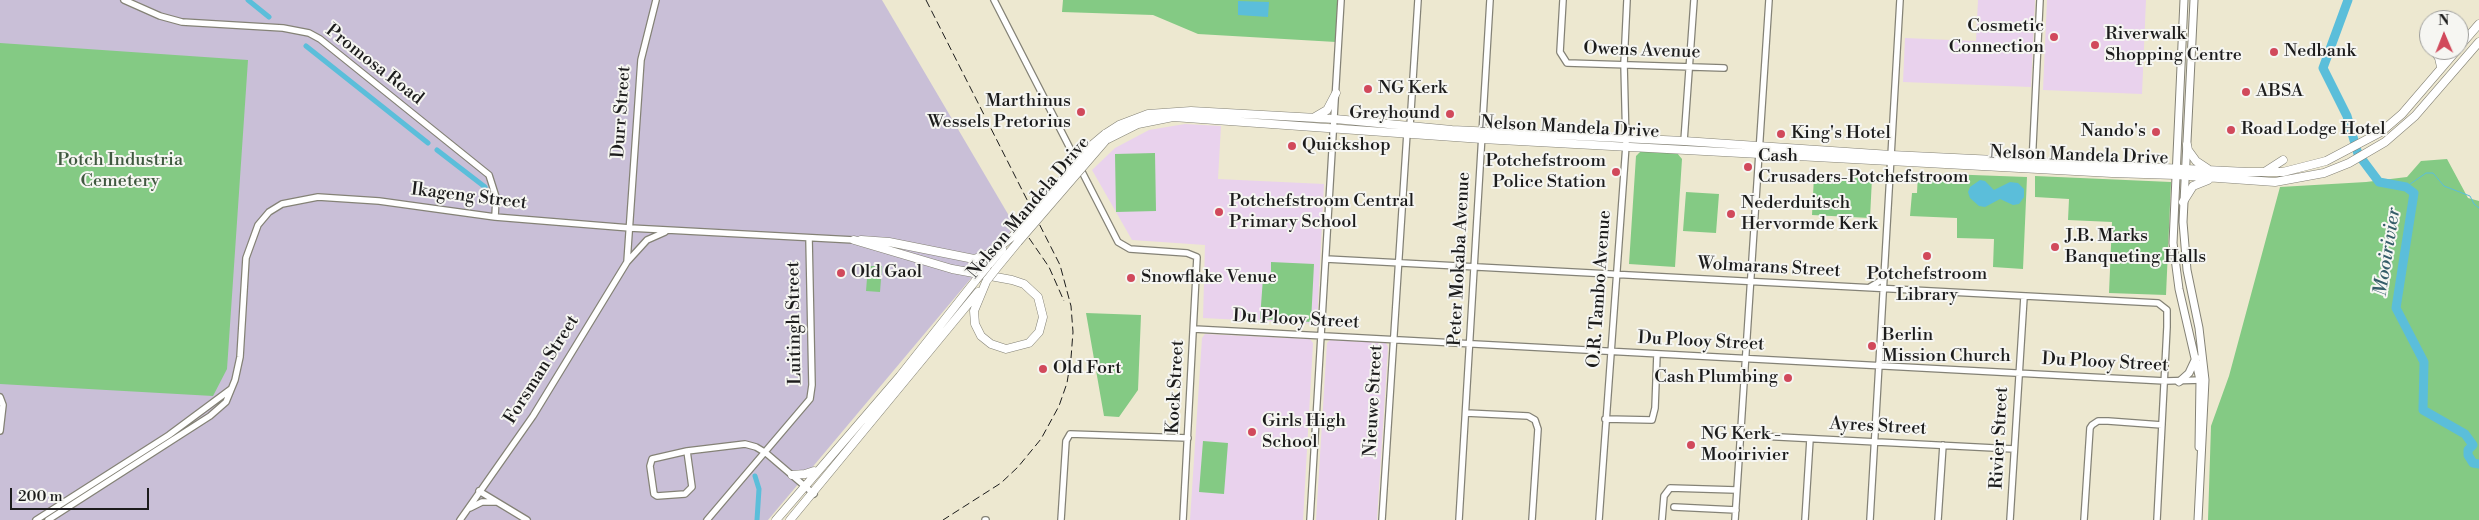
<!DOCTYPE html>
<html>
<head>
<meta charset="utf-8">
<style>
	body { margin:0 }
	#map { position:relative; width:2479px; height:520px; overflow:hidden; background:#ede8d0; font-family:"Libre Bodoni",serif }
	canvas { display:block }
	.north { position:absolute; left:2419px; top:10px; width:50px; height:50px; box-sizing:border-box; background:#f6f6f2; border:1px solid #9f9f9c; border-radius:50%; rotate:359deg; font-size:14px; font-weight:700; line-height:20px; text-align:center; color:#1c1c1c }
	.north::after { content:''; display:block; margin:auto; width:18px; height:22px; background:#d1495b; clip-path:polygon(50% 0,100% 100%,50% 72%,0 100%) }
	.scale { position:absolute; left:10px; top:488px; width:139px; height:22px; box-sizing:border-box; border:2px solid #1c1c1c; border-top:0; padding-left:6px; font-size:15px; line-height:18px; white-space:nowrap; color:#1c1c1c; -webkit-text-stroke:4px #f6f6f2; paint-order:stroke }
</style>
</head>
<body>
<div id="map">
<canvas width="2479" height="520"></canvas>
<div class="north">N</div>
<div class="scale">200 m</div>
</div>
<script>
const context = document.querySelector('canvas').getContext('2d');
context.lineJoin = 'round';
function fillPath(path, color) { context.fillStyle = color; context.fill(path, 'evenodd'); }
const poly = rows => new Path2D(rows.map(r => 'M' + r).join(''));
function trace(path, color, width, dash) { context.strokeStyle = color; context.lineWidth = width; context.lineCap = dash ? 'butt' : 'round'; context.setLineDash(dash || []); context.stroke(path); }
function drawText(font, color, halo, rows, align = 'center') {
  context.font = font + ' "Libre Bodoni",serif'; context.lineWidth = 4; context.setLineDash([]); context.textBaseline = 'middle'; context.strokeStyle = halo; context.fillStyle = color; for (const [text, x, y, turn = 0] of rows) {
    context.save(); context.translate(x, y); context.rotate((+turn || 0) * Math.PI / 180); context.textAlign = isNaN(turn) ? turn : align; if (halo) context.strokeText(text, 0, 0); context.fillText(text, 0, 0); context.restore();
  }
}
const built = poly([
	[1978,0,2035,0,2031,87,1903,82,1905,38,1976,41],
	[2047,0,2146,0,2142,94,2043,90],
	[1185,124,1221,126,1218,179,1324,184,1317,324,1203,318,1205,245,1132,240,1092,170,1115,148,1149,130],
	[1205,334,1310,339,1313,343,1303,520,1190,520,1202,338],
	[1330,340,1386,343,1388,347,1377,520,1316,520,1327,343]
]);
const industrial = poly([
	[0,0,882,0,1015,226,768,520,0,520]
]);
const green = poly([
	[1063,0,1338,0,1336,42,1198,34,1153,15,1062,12],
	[0,43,248,60,227,369,213,396,0,384],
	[1641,151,1677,153,1682,159,1675,267,1629,264,1636,156],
	[1155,153,1156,211,1116,212,1115,154],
	[2447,159,2468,198,2479,201,2479,520,2208,520,2211,426,2229,376,2280,187,2366,182,2407,177,2421,161],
	[1918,173,2027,177,2023,269,1993,267,1994,239,1957,238,1957,218,1910,216,1912,193,1917,193],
	[1814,176,1872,178,1870,218,1812,215],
	[2035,176,2171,182,2166,295,2109,293,2112,222,2068,220,2069,199,2035,197],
	[1686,192,1719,194,1716,233,1683,231],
	[1271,262,1314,264,1311,322,1260,319,1263,278,1271,278],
	[868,266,882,266,880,292,866,291],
	[1086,313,1141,315,1138,390,1119,417,1104,416],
	[1203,441,1228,443,1224,494,1199,492]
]);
const water = poly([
	[1238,1,1269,2,1268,17,1238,15],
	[1980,180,1985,181,1994,190,2010,182,2018,183,2024,189,2024,197,2019,204,2013,205,2000,199,1985,207,1979,206,1970,198,1968,192,1970,187]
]);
const stream = poly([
	[2406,187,2426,173,2433,173,2444,186,2470,196,2474,204,2479,208]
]);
const canal = poly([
	[248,0,269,17],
	[306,46,428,143],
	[437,150,485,187],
	[755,476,759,489,757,520]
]);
const river = poly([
	[2348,0,2323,68,2347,116,2358,154,2379,182,2406,187,2414,193,2396,308,2424,362,2423,410,2465,434,2473,445,2468,450,2468,455,2473,463,2479,464]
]);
const minor = poly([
	[124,0,160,16,182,22,283,28,309,33,320,39,489,175,496,197,495,217],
	[994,0,1118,242,1130,249,1187,253,1197,257,1183,520],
	[1563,0,1560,52,1567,63,1724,68],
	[1410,126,1418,0],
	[1684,141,1694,0],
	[2032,165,2040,0],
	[1326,259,2158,303,2167,310,2167,327,2157,520],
	[627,262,647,240,665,232],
	[1870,287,1880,281,1885,274],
	[1194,329,2165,381,2203,380],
	[0,397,3,405,0,431],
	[1466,413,1528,416,1535,420,1538,429,1532,520],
	[1605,419,1652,420,1655,408,1657,354],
	[1740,435,2014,449],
	[687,451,692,487,685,494,657,496,654,494,650,466,652,459,687,451,745,444,756,447,766,453,814,494],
	[479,491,527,520],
	[1674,507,1736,510],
	[470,508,482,502,496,502],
	[36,520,169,435,231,389],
	[48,520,210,416,226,402,235,380,240,357,246,258,258,225,269,212,282,204,318,197,379,201,495,217,630,228,854,240],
	[460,520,533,416,627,262,641,60,656,0],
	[707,520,810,399,812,385,809,238],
	[985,520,986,520],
	[1061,520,1066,441,1070,434,1188,438],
	[1310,520,1341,0],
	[1382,520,1407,133],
	[1459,520,1490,0],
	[1599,520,1626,145,1624,64,1627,0],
	[1662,520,1664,496,1670,488,1736,490],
	[1735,520,1769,0],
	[1805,520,1810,439],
	[1870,520,1900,0],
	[1938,520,1943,445],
	[2010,520,2024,297],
	[2084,520,2090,428,2092,425,2098,421,2108,421,2162,425]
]);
const major = poly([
	[2184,0,2173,243,2179,289,2200,380,2199,447],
	[2194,0,2183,222,2187,270,2199,328,2205,380,2198,520],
	[2179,382,2189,373,2196,358]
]);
const highway = poly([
	[2459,47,2479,24],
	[2434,50,2439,58,2441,67],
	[1315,117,1327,110,1336,93],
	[1105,134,1119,125,1148,114,1191,111,1335,119,1452,130,1684,141,1891,155,2248,172,2283,172,2326,161,2381,132,2402,114,2457,50],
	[1106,140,1138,124,1173,117,1482,139,2112,173,2176,175,2275,182,2324,173,2349,163,2385,142,2415,116,2479,42],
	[2187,145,2188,150,2196,161,2208,169],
	[2266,171,2283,160],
	[2183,202,2193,186,2208,180],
	[854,240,952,269,1012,280,1024,284,1038,297,1043,317,1039,332,1029,343,1006,349,991,344,981,336,975,324,974,311,986,282],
	[861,240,889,242,974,259,992,253,1013,236],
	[986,268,1002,249],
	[995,270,1018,242],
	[792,475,805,474,814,471],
	[776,520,900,376,976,280],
	[790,520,978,292]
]);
const rail = poly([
	[926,0,1060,265,1071,306,1073,332,1071,358,1067,383,1059,406,1041,439,1018,467,1001,483,943,520],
	[1029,238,1049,267,1064,301]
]);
const highwayBridge = poly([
	[1013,236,1092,145,1105,134],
	[1018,242,1106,140],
	[988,279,995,270],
	[976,280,986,268]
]);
const markers = [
	[2054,37,5,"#d1495b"],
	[2095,45,5,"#d1495b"],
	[2274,52,5,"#d1495b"],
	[1368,89,5,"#d1495b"],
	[2246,92,5,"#d1495b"],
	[1081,112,5,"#d1495b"],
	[1450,114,5,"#d1495b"],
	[2231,130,5,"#d1495b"],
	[2156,132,5,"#d1495b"],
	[1781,134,5,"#d1495b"],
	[1292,146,5,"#d1495b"],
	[1748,167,5,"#d1495b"],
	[1616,172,5,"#d1495b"],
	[1219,212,5,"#d1495b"],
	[1731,214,5,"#d1495b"],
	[2055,247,5,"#d1495b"],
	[1927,256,5,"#d1495b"],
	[841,273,5,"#d1495b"],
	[1131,278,5,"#d1495b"],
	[1872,346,5,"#d1495b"],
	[1043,369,5,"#d1495b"],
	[1788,378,5,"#d1495b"],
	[1252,432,5,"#d1495b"],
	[1691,445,5,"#d1495b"]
];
const poiNames = [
	["Cosmetic",2044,27,"right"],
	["Connection",2044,48,"right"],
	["Riverwalk",2105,35],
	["Shopping Centre",2105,56],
	["Nedbank",2284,52],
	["NG Kerk",1378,89],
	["ABSA",2256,92],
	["Marthinus",1071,102,"right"],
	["Wessels Pretorius",1071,123,"right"],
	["Greyhound",1440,114,"right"],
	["Road Lodge Hotel",2241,130],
	["Nando's",2146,132,"right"],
	["King's Hotel",1791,134],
	["Quickshop",1302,146],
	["Cash",1758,157],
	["Crusaders-Potchefstroom",1758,178],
	["Potchefstroom",1606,162,"right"],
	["Police Station",1606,183,"right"],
	["Potchefstroom Central",1229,202],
	["Primary School",1229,223],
	["Nederduitsch",1741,204],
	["Hervormde Kerk",1741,225],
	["J.B. Marks",2065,237],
	["Banqueting Halls",2065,258],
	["Old Gaol",851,273],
	["Potchefstroom",1927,275,"center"],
	["Library",1927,296,"center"],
	["Snowflake Venue",1141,278],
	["Berlin",1882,336],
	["Mission Church",1882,357],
	["Old Fort",1053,369],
	["Cash Plumbing",1778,378,"right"],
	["Girls High",1262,422],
	["School",1262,443],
	["NG Kerk -",1701,435],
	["Mooirivier",1701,456]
];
const streetNames = [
	["Owens Avenue",1642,51,2],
	["Promosa Road",374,65,38],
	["Durr Street",622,112,-86],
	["Nelson Mandela Drive",1570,128,3],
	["Nelson Mandela Drive",2079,156,2],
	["Ikageng Street",469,197,7],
	["Nelson Mandela Drive",1029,208,-50],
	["Peter Mokaba Avenue",1460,259,-87],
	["Wolmarans Street",1769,268,3],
	["O.R. Tambo Avenue",1600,289,-86],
	["Du Plooy Street",1296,320,3],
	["Luitingh Street",795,323,-91],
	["Du Plooy Street",1701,342,3],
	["Du Plooy Street",2105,363,3],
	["Forsman Street",542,370,-58],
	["Kock Street",1176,387,-87],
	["Nieuwe Street",1374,401,-87],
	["Ayres Street",1878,427,3],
	["Rivier Street",2000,438,-87]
];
const parkNames = [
	["Potch Industria",120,161],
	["Cemetery",120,182]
];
const waterNames = [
	["Mooirivier",2388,252,-81]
];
fillPath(built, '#e9d2ed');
fillPath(industrial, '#c9bfd7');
fillPath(green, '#84ca84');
fillPath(water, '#5bbeda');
trace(stream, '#5bbeda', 1);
trace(canal, '#5bbeda', 5);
trace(river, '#5bbeda', 9);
trace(minor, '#848276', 8);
trace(major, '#848276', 9);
trace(highway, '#848276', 9);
trace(minor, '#fff', 5.5);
trace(major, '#fff', 7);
trace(highway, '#fff', 8);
trace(rail, '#1c1c1c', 1, [8, 4]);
trace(highwayBridge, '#848276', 9, []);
trace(highwayBridge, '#fff', 8);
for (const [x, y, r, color] of markers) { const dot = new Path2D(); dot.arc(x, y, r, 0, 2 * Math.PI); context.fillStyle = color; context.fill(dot); trace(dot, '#f6f6f2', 2); }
drawText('18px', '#1c1c1c', '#f6f6f2', poiNames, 'left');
drawText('18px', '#1c1c1c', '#f6f6f2', streetNames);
drawText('18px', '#405940', '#f6f6f2', parkNames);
drawText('italic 19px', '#355d68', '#f6f6f2', waterNames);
</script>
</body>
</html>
